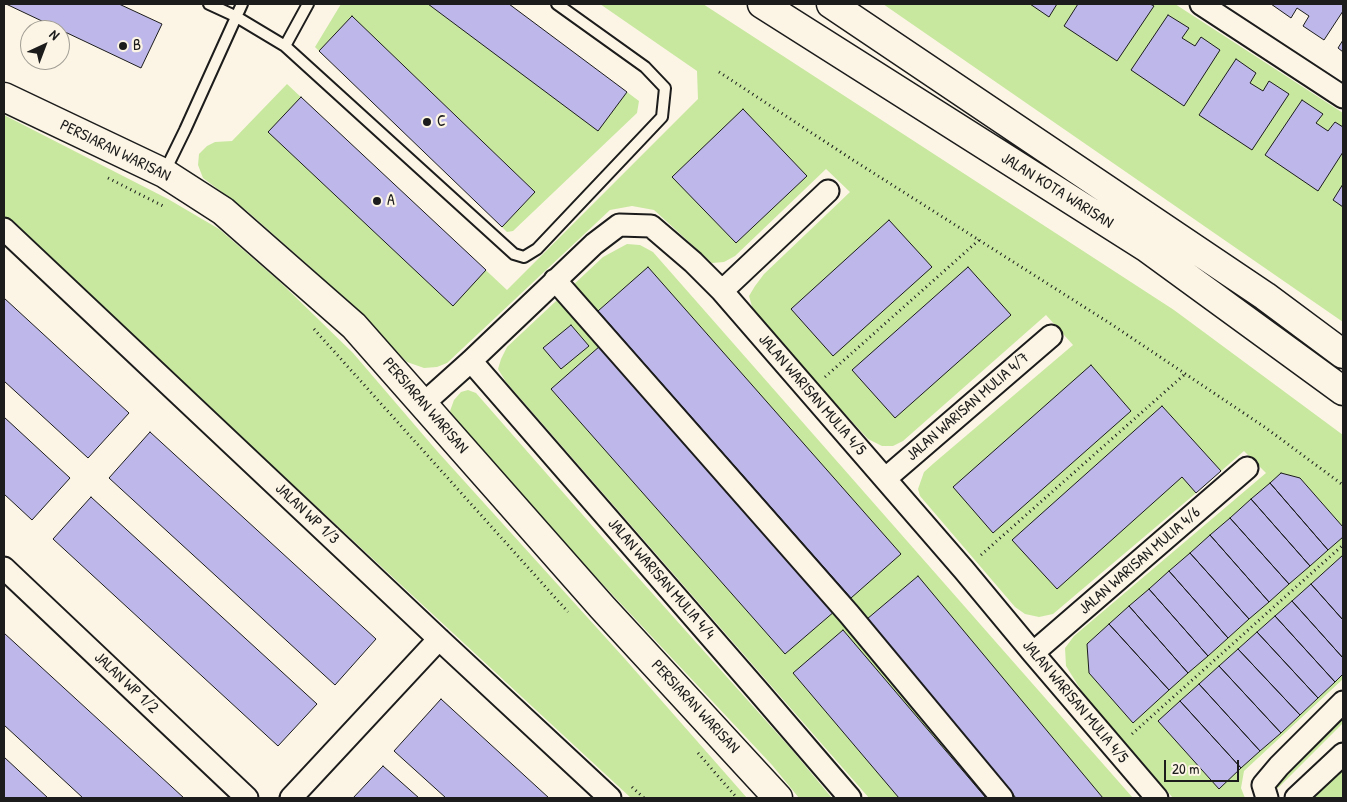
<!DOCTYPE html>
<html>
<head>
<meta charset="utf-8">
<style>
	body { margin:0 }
	#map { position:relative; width:1347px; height:802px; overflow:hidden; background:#fcf5e5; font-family:"Patrick Hand",sans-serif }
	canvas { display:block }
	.frame { position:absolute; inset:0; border:5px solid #1c1c1c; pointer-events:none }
	.north { position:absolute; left:20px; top:20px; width:50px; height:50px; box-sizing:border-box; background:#fcf5e5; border:1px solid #a29e95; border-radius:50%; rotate:43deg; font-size:14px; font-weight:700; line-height:20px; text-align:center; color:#1c1c1c }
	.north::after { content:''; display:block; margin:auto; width:18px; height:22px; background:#1c1c1c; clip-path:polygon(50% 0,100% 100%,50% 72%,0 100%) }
	.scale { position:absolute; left:1164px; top:760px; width:75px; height:22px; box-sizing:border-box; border:2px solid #1c1c1c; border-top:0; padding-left:6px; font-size:15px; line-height:18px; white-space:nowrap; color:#1c1c1c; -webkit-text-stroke:4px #fcf5e5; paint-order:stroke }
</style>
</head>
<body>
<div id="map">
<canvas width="1347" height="802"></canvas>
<div class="frame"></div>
<div class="north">N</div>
<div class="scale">20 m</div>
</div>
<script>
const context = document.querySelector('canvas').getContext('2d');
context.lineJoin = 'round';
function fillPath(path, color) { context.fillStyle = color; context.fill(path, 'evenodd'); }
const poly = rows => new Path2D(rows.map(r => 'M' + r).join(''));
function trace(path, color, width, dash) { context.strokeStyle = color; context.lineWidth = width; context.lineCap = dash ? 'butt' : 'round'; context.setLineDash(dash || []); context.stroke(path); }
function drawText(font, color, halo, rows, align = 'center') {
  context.font = font + ' "Patrick Hand",sans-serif'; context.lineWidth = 4.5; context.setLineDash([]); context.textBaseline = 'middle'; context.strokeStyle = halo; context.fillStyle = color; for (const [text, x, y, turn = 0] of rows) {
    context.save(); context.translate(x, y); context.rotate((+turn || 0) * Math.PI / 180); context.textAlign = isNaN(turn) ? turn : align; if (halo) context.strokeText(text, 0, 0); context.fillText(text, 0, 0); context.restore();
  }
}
const green = poly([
	[341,4,428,4,598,130,627,92,639,101,637,113,513,231,507,232,502,227,535,192,352,17,319,51,315,47],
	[600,4,703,4,1174,310,1343,435,1343,679,1244,771,1241,788,1245,798,1173,798,1084,695,1066,666,1065,648,1074,636,1266,473,1244,451,1196,493,1053,614,1039,617,1025,614,1015,607,920,496,918,489,924,472,934,463,1073,345,1046,315,903,441,893,446,882,446,868,439,764,325,753,310,749,296,755,286,764,274,850,192,826,169,735,256,724,262,712,263,654,210,632,206,610,210,447,363,437,367,424,368,407,362,318,274,247,211,203,178,198,165,199,154,207,146,215,142,232,141,287,84,507,290,698,99,697,71],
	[883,4,1175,4,1343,113,1343,322],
	[4,115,168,199,219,229,279,281,353,353,437,451,625,659,747,798,631,798,4,217],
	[627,244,640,245,653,252,1133,798,869,798,506,382,498,369,501,359,507,347,603,257],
	[468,390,476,393,603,538,792,750,832,798,799,798,772,765,580,560,509,481,458,426,450,411,454,400,461,392],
	[1343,711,1343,723,1279,787,1276,789,1271,790],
	[1343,767,1343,798,1312,798,1312,797]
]);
const building = poly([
	[6,4,119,4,162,24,141,68,6,4],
	[428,4,509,4,627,92,598,131,428,4],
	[1030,4,1057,4,1049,17,1030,4],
	[1078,4,1150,4,1154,6,1117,61,1064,26,1078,4],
	[1271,4,1343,4,1343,11,1324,40,1303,26,1309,16,1297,8,1291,18,1271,4],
	[1168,15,1189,28,1182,38,1195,46,1201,37,1220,50,1184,106,1131,70,1168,15],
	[352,16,535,192,502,227,319,51,352,16],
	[1343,40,1343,52,1338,48,1343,40],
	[1236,59,1256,73,1250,83,1263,91,1269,81,1289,94,1252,150,1199,115,1236,59],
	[301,97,486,270,453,306,268,132,301,97],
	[1302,100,1323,114,1316,123,1328,131,1335,122,1343,127,1343,152,1318,191,1265,155,1302,100],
	[743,109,807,176,736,243,672,177,743,109],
	[1343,184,1343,207,1333,200,1343,184],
	[889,220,932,267,833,356,791,309,889,220],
	[648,267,901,554,851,598,598,311,648,267],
	[968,267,1011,315,895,418,852,370,968,267],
	[4,298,129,413,88,458,4,381,4,298],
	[571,325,589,346,561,369,543,348,571,325],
	[600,346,835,611,785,654,551,389,600,346],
	[1091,365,1131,411,993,533,953,487,1091,365],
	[1162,406,1221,471,1196,493,1182,477,1057,589,1012,540,1162,406],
	[4,417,70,478,32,520,4,494,4,417],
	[150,432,376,639,335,685,109,478,150,432],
	[1281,473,1300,478,1343,527,1343,537,1328,550,1270,483,1281,473],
	[1270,483,1328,550,1310,566,1251,499,1270,483],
	[91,497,317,704,278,746,53,539,91,497],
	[1251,499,1310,566,1289,584,1230,518,1251,499],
	[1230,518,1289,584,1269,602,1210,535,1230,518],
	[1210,535,1269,602,1249,619,1190,553,1210,535],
	[1190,553,1249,619,1228,638,1169,571,1190,553],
	[1343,555,1343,620,1311,584,1343,555],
	[1169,571,1228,638,1208,656,1149,589,1169,571],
	[918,576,1103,798,1016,798,867,619,918,576],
	[1311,584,1343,620,1343,658,1292,601,1311,584],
	[1149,589,1208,656,1188,673,1129,606,1149,589],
	[1292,601,1343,658,1343,674,1335,682,1275,616,1292,601],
	[1129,606,1188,673,1169,690,1109,624,1129,606],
	[1275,616,1335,682,1318,698,1257,632,1275,616],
	[1109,624,1169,690,1133,723,1089,673,1087,644,1109,624],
	[843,630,986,798,899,798,793,673,843,630],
	[1257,632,1318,698,1300,715,1238,649,1257,632],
	[4,633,184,798,83,798,4,725,4,633],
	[1238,649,1300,715,1281,733,1219,666,1238,649],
	[1219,666,1281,733,1260,751,1199,684,1219,666],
	[1199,684,1260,751,1241,768,1180,701,1199,684],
	[441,699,549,798,446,798,394,751,441,699],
	[1180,701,1241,768,1219,789,1158,721,1180,701],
	[4,757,48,798,4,798,4,757],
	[383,766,419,798,353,798,383,766]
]);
const path = poly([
	[719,72,853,160,1111,324,1266,428,1343,485],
	[108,178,165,207],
	[314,329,568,612],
	[825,377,979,240],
	[981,555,1185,374],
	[1132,734,1343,545],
	[698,753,737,798],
	[632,787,644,798]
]);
const lane = poly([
	[209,4,235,16,285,46,514,254,524,257,537,249,662,117,665,88,645,67,557,4],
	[285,46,308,4],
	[164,173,185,130,242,4]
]);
const street = poly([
	[1201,4,1343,97],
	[4,229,439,639,610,798],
	[555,280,849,614,1002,798],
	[722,291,828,191],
	[471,361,758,691,850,798],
	[423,404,471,361,594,244,619,225,651,226,693,262,722,291,964,570,1033,653,1157,798],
	[885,479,1051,336],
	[4,568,247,798],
	[1033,653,1247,468],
	[291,798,439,639],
	[1267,798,1263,785,1279,766,1343,702],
	[1296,798,1343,754]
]);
const secondary = poly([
	[762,4,1147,248,1343,391],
	[831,4,1265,296,1343,354],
	[4,97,164,173,223,211,354,326,602,607,778,798]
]);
const markers = [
	[123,46,5,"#1c1c1c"],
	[427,122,5,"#1c1c1c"],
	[377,201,5,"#1c1c1c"]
];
const poiNames = [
	["B",133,46],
	["C",437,122],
	["A",387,201]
];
const streetNames = [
	["PERSIARAN WARISAN",115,151,26],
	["JALAN KOTA WARISAN",1057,191,32],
	["JALAN WARISAN MULIA 4/5",812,395,49],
	["PERSIARAN WARISAN",425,406,49],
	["JALAN WARISAN MULIA 4/7",968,407,-41],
	["JALAN WP 1/3",307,514,43],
	["JALAN WARISAN MULIA 4/6",1140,561,-41],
	["JALAN WARISAN MULIA 4/4",661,579,49],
	["JALAN WP 1/2",126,683,43],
	["JALAN WARISAN MULIA 4/5",1075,702,50],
	["PERSIARAN WARISAN",695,707,47]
];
fillPath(green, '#c8e8a0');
fillPath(building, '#bdb8e9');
trace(building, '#1c1c1c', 1);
trace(lane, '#1c1c1c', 14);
trace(street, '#1c1c1c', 25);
trace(secondary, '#1c1c1c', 31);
trace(path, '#1c1c1c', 3, [1, 4]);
trace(lane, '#fcf5e5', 10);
trace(street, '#fcf5e5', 21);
trace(secondary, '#fcf5e5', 28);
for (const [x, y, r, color] of markers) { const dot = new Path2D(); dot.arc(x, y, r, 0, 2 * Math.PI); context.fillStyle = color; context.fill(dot); trace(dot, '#fcf5e5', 2); }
drawText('16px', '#1c1c1c', '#fcf5e5', poiNames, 'left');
drawText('16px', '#1c1c1c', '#fcf5e5', streetNames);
</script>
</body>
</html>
